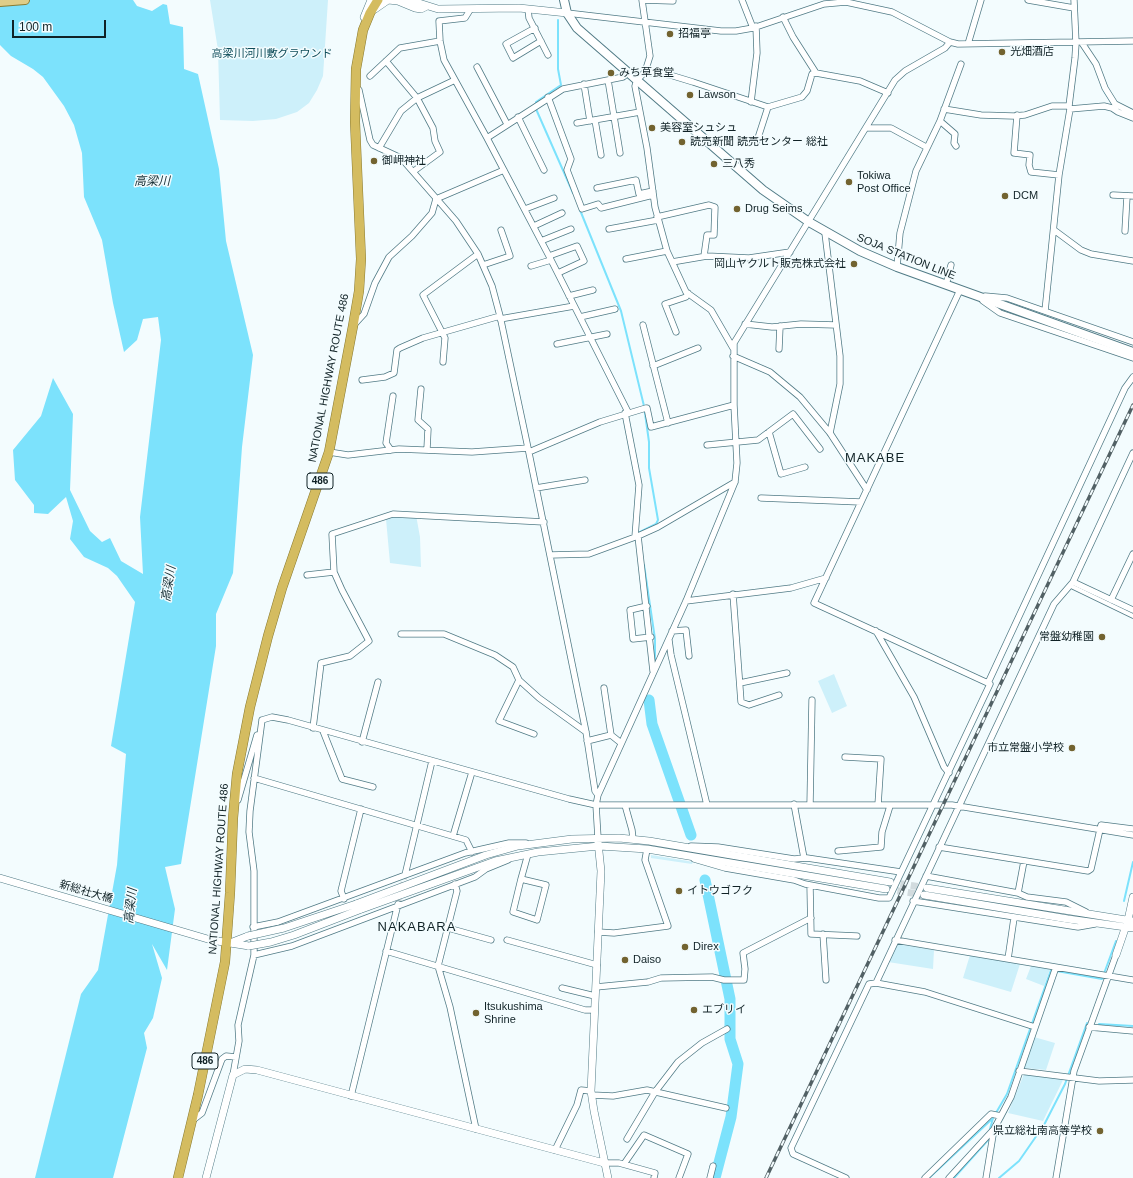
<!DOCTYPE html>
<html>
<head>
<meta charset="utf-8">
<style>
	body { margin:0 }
	#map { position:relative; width:1133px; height:1178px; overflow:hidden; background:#f3fcfe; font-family:Helvetica,sans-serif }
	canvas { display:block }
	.scale { position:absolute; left:12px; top:20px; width:94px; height:18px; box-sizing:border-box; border:2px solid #102226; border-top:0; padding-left:5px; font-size:12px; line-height:14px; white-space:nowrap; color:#102226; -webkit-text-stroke:3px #f3fcfe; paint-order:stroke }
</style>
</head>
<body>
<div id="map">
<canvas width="1133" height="1178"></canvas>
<div class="scale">100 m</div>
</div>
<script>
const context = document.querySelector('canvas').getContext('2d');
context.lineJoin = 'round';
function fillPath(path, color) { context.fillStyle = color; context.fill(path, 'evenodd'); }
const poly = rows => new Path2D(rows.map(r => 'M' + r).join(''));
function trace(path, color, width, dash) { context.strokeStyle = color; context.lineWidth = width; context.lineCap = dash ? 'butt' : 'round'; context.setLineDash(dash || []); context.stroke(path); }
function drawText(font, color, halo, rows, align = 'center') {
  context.font = font + ' Helvetica,"Noto Sans JP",sans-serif'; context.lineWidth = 3; context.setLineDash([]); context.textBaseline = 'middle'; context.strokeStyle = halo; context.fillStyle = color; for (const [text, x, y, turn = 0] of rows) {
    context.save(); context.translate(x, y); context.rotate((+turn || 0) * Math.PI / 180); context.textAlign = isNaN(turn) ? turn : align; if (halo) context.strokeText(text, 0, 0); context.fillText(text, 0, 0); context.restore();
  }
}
const green = poly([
	[210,0,328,0,323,76,317,90,309,103,297,112,276,119,253,121,220,120,218,50],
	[416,515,420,537,421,567,390,563,386,519,394,516],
	[834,674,847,706,832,713,818,681],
	[651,855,688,861,693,862,692,864,651,858],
	[896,944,934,950,933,969,888,962],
	[970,955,1020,964,1011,992,963,978],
	[1031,966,1050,969,1044,986,1026,979],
	[1034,1037,1055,1043,1046,1070,1025,1068,1024,1065],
	[1024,1074,1064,1078,1043,1121,1008,1113]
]);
const water = poly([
	[0,0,133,0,137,6,152,11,163,4,167,5,170,24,183,27,184,69,198,74,219,169,226,241,253,355,242,447,233,573,216,614,216,646,181,864,165,867,175,909,167,970,152,944,162,978,153,1018,144,1033,147,1048,113,1178,35,1178,81,994,98,970,117,865,126,754,111,746,135,602,117,576,108,568,84,557,70,539,73,521,66,497,48,514,34,513,34,505,15,480,13,450,41,416,53,378,73,414,70,490,90,531,102,542,110,538,121,561,143,574,140,517,161,340,158,317,143,319,137,340,124,352,113,303,102,240,84,197,82,153,74,125,64,106,43,77,33,69,11,56,0,45]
]);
const stream = poly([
	[558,20,558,69,561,85,536,102,536,109,573,193],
	[1104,91,1114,106],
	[580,210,621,311,644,406,649,442,649,468,658,520,656,524,640,532],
	[644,565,655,639,655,660],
	[1124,901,1133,862],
	[1099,1024,1133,1026],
	[990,1129,993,1118,1007,1094,1051,970,1102,979,1116,941],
	[929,1178,992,1119],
	[954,1178,989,1139],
	[999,1178,1019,1161,1044,1125,1065,1084,1087,1023]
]);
const river = poly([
	[649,700,652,724,691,835],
	[705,880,730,999,730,1039,738,1064,731,1117,715,1178]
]);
const minorTunnel = poly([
	[398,904,405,875]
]);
const tertiaryTunnel = poly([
	[890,882,927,888],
	[887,889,924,895]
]);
const pedestrian = poly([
	[1073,587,1133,616]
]);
const minor = poly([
	[642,0,650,56,645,72,637,80,635,86,647,148,655,207,667,251,686,292,711,310,733,348],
	[642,0,673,1],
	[742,0,753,28],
	[1028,0,1074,8],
	[528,9,529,18,548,55],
	[470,10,465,18,439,21,440,41,444,60,487,138],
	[567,13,721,31,736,31,753,28,824,4,846,2,892,12,950,42,958,44,1133,41],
	[783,17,793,37,816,73],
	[535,28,506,44,513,58,541,41],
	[1082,43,1096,64,1105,88,1115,104,1133,113],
	[968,44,981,0],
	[386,61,417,98,433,128,435,141,440,152,414,171],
	[477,67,507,124],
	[645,72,670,75,693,82,768,107,802,97,807,91,812,74,816,73,860,81,888,93],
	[370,76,400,48,440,41],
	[608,80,620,153],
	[584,84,590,121],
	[357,88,359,90,370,140,373,145,401,158,456,221,478,254,492,286,500,316,528,448,586,732,595,791,598,795],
	[548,97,571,159,567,170,582,209,598,204,601,208,653,195],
	[751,102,757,53,756,26],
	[944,109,981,115,1013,116,1025,115,1052,106,1069,106],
	[1070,109,1104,106,1112,108,1118,112,1133,118],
	[1017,115,1014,153,1030,155,1029,165,1031,172,1059,175],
	[518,117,544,170],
	[595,120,601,155],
	[940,121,955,134,954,143,956,146],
	[577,123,640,112],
	[866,128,891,128,926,147],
	[757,141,768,107],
	[379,148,401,111,417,98,455,80],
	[597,188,636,180,639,194,653,191],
	[1113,195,1133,196],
	[436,199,504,170],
	[525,209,554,198],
	[657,217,709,205,715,207,714,235,707,235,704,256],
	[534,226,562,213],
	[609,229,658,220],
	[1054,230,1081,250,1091,254,1133,261],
	[1125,231,1127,196],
	[825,233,840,356,840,384,830,433],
	[541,241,571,229],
	[549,256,577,246,584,261,558,273],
	[626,259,667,251],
	[672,262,707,256,749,258,790,252],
	[483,265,510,256,501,230],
	[531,266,551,260],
	[897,267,900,233,916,171,940,121,961,64],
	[946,285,951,265],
	[569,296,593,290],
	[985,296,1007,298,1133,342],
	[983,301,1000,313,1133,358],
	[1045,311,1059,175,1070,109,1069,106,1075,58,1076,43,1074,0],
	[580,317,615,309],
	[500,319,574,306],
	[745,324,772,327,801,324,836,325],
	[643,325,668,423],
	[353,326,364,314,375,283,389,257,412,236,432,213,436,199],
	[676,332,665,304,686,297,688,293],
	[557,344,607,334],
	[779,349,780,326],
	[733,356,770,372,800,397,830,433,867,490],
	[443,362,445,338,423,295,478,254],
	[653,366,698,348],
	[362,380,385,377,394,373,397,350,400,348,423,338,500,316],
	[421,389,418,420,428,429,427,449],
	[628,412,549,256,487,138,563,89,623,77,629,72],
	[625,413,639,485,635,537],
	[769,432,781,474,805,467],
	[707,445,758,440,793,414,820,449],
	[391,450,386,443,393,396],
	[329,452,348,455,399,449,472,452,528,448],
	[529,452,600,422,646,408,647,408,651,427,734,405],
	[536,488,585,480],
	[761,498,861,502],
	[638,536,653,671],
	[550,555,589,554,638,536,658,527,735,482],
	[307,575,334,572],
	[1073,582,1133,610],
	[733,594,741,702,749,705,779,695],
	[1111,600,1133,554],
	[686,601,791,588,826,578],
	[647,606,630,610,633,639,651,637],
	[672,631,686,630,689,656],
	[876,631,914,697,944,767,949,773],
	[401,634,444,634,495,655,513,667,519,680,539,698,586,732],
	[669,640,671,655,707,805],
	[519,680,499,721,534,734],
	[740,683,787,673],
	[988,683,1125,388,1133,377],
	[604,688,611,735],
	[262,720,272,717,288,720,569,799,596,805,952,805,1133,835],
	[313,728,321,663,350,656,369,641,342,590,334,572,332,534,393,514,544,522],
	[323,731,342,779,373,787],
	[587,741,611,735,621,743],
	[362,742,378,682],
	[845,757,881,759,878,805],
	[254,778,466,840,472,852],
	[238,800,257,735],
	[794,804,804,858],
	[625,805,632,830,633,839],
	[810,805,812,700],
	[453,836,472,772],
	[598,838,596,805,598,795,686,601,735,482,737,463,734,405,734,343,895,80,905,71,945,48,950,42],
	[691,846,718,847,794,859,807,858,901,872],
	[939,847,1088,871,1091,869,1101,825,1133,829],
	[838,851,881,847,882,832,890,806],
	[694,859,725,868,794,880,805,884,879,898,889,898,990,684,814,603,960,290],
	[405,875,432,761],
	[926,876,1018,893,1027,897,1066,902,1086,912],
	[521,879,546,885,537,920,513,912,521,879,528,854],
	[455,884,457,891,438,966,450,1007,476,1129],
	[810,885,811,934,857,936],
	[1018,893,1024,861],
	[344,899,341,891,361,809],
	[913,901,1078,927,1095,924],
	[253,927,278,922,465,853,509,843,526,843],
	[448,928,491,940],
	[598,932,614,933,668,926,645,860,647,849],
	[823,934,826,980],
	[507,940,597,965],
	[895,940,1133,980],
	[386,951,585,1010,594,1010],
	[254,955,292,946,475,877,486,869,508,860],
	[1008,959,1014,918],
	[596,987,648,982,661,978,712,977,724,980,744,980,745,969,743,953,811,918],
	[562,988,595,996],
	[1035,1027,925,992,876,983,1054,604,1073,582,1133,453],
	[1089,1027,1133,1031],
	[1019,1071,1099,1081,1133,1080],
	[233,1075,239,1041,238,1025,254,955,254,871,249,832,250,811,262,720],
	[592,1095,613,1096,647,1090,726,1108],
	[351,1096,398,904],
	[193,1120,202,1113,222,1059,226,1056,236,1057],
	[627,1139,655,1092,678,1062,702,1043,727,1029],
	[555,1150,577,1105,581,1090,591,1091],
	[604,1163,619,1163,655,1173,654,1178],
	[624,1164,644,1135,688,1154,679,1178],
	[710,1178,713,1166],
	[846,1178,793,1154,791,1148,869,984,876,983],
	[925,1178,991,1114,1001,1116],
	[949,1178,994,1129,1001,1116,1011,1097,1056,967],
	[986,1178,994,1129],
	[1056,1178,1074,1071,1116,955]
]);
const tertiary = poly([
	[409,0,438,9,519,8,567,13],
	[375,9,388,0,398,1,415,8,421,9,427,6],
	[364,17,371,0],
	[598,842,601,871,591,1091,594,1111,608,1178],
	[0,878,211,940,249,946],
	[927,888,1133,921],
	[924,895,1068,919,1133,928],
	[356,904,486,855,518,846,572,839,619,838,649,841,890,882],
	[359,910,495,861,538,852,599,846,647,849,886,889],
	[230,943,248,936],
	[1116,955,1128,920,1133,897],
	[206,1178,233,1075,245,1069,257,1070,604,1163]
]);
const secondary = poly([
	[564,0,567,13,577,28,763,190,809,222,860,251,897,267,1133,352]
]);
const primary = poly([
	[0,2,25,0]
]);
const trunk = poly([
	[178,1178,198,1095,225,962,230,893,233,818,237,774,250,707,268,636,282,588,329,452,353,326,359,291,361,259,355,122,356,69,363,30,370,13,378,0]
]);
const rail = poly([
	[766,1178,1133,405]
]);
const tertiaryBridge = poly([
	[248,936,284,928,356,904],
	[249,946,271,942,294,935,359,910]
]);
const markers = [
	[670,34,4,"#726330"],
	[1002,52,4,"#726330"],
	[611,73,4,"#726330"],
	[690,95,4,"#726330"],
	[652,128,4,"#726330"],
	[682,142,4,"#726330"],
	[374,161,4,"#726330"],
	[714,164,4,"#726330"],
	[849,182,4,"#726330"],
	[1005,196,4,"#726330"],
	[737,209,4,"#726330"],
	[854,264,4,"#726330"],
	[1102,637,4,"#726330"],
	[1072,748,4,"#726330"],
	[679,891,4,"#726330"],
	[685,947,4,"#726330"],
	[625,960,4,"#726330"],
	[694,1010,4,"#726330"],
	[476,1013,4,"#726330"],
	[1100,1131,4,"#726330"]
];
const shields = [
	[320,481,26],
	[205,1061,26]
];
const shieldNames = [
	["486",320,481],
	["486",205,1061]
];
const poiNames = [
	["招福亭",678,34],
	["光畑酒店",1010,52],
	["みち草食堂",619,73],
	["Lawson",698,95],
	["美容室シュシュ",660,128],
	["読売新聞 読売センター 総社",690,142],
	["御岬神社",382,161],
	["三八秀",722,164],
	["Tokiwa",857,176],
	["Post Office",857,189],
	["DCM",1013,196],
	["Drug Seims",745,209],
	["岡山ヤクルト販売株式会社",846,264,"right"],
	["常盤幼稚園",1094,637,"right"],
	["市立常盤小学校",1064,748,"right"],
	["イトウゴフク",687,891],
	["Direx",693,947],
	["Daiso",633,960],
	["Itsukushima",484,1007],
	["Shrine",484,1020],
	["エブリイ",702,1010],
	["県立総社南高等学校",1092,1131,"right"]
];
const parkNames = [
	["高梁川河川敷グラウンド",272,54]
];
const streetNames = [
	["SOJA STATION LINE",906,257,22],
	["NATIONAL HIGHWAY ROUTE 486",329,378,-79],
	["NATIONAL HIGHWAY ROUTE 486",219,869,-86],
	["新総社大橋",86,892,16]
];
const waterNames = [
	["高梁川",152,182],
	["高梁川",169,584,-81],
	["高梁川",131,906,-84]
];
const quarterNames = [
	["MAKABE",875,458],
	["NAKABARA",417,927]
];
fillPath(green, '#cdf0fa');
fillPath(water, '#7ce2fc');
trace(stream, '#7ce2fc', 2);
trace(river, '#7ce2fc', 11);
trace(minorTunnel, '#d1dbde', 5.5, [5.5, 3]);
trace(tertiaryTunnel, '#d1dbde', 7, [7, 3.5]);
trace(pedestrian, '#517b86', 5.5);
trace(minor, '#517b86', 7);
trace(tertiary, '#517b86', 8);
trace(secondary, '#517b86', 10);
trace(primary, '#897b32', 10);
trace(trunk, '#897b32', 10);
trace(pedestrian, '#fff', 4);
trace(minor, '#fff', 5.5);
trace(tertiary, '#fff', 7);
trace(secondary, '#fff', 8);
trace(primary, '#dfcd88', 8);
trace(trunk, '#d4bc60', 9);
trace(rail, '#526165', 3.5);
trace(rail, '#f3fcfe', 2, [6]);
trace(tertiaryBridge, '#517b86', 8, []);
trace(tertiaryBridge, '#fff', 7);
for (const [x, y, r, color] of markers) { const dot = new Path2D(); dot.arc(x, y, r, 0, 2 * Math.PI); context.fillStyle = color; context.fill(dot); trace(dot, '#f3fcfe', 1.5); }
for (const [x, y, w] of shields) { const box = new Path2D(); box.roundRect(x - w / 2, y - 8, w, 16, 3); context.fillStyle = '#f3fcfe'; context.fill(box); trace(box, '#102226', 1); }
drawText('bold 10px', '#102226', null, shieldNames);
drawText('11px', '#102226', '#f3fcfe', poiNames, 'left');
drawText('11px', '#0e4c59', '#f3fcfe', parkNames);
drawText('11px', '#102226', '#f3fcfe', streetNames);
drawText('italic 12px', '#183036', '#f3fcfe', waterNames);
context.letterSpacing = '1px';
drawText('13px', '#102226', '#f3fcfe', quarterNames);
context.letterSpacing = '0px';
</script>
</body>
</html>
